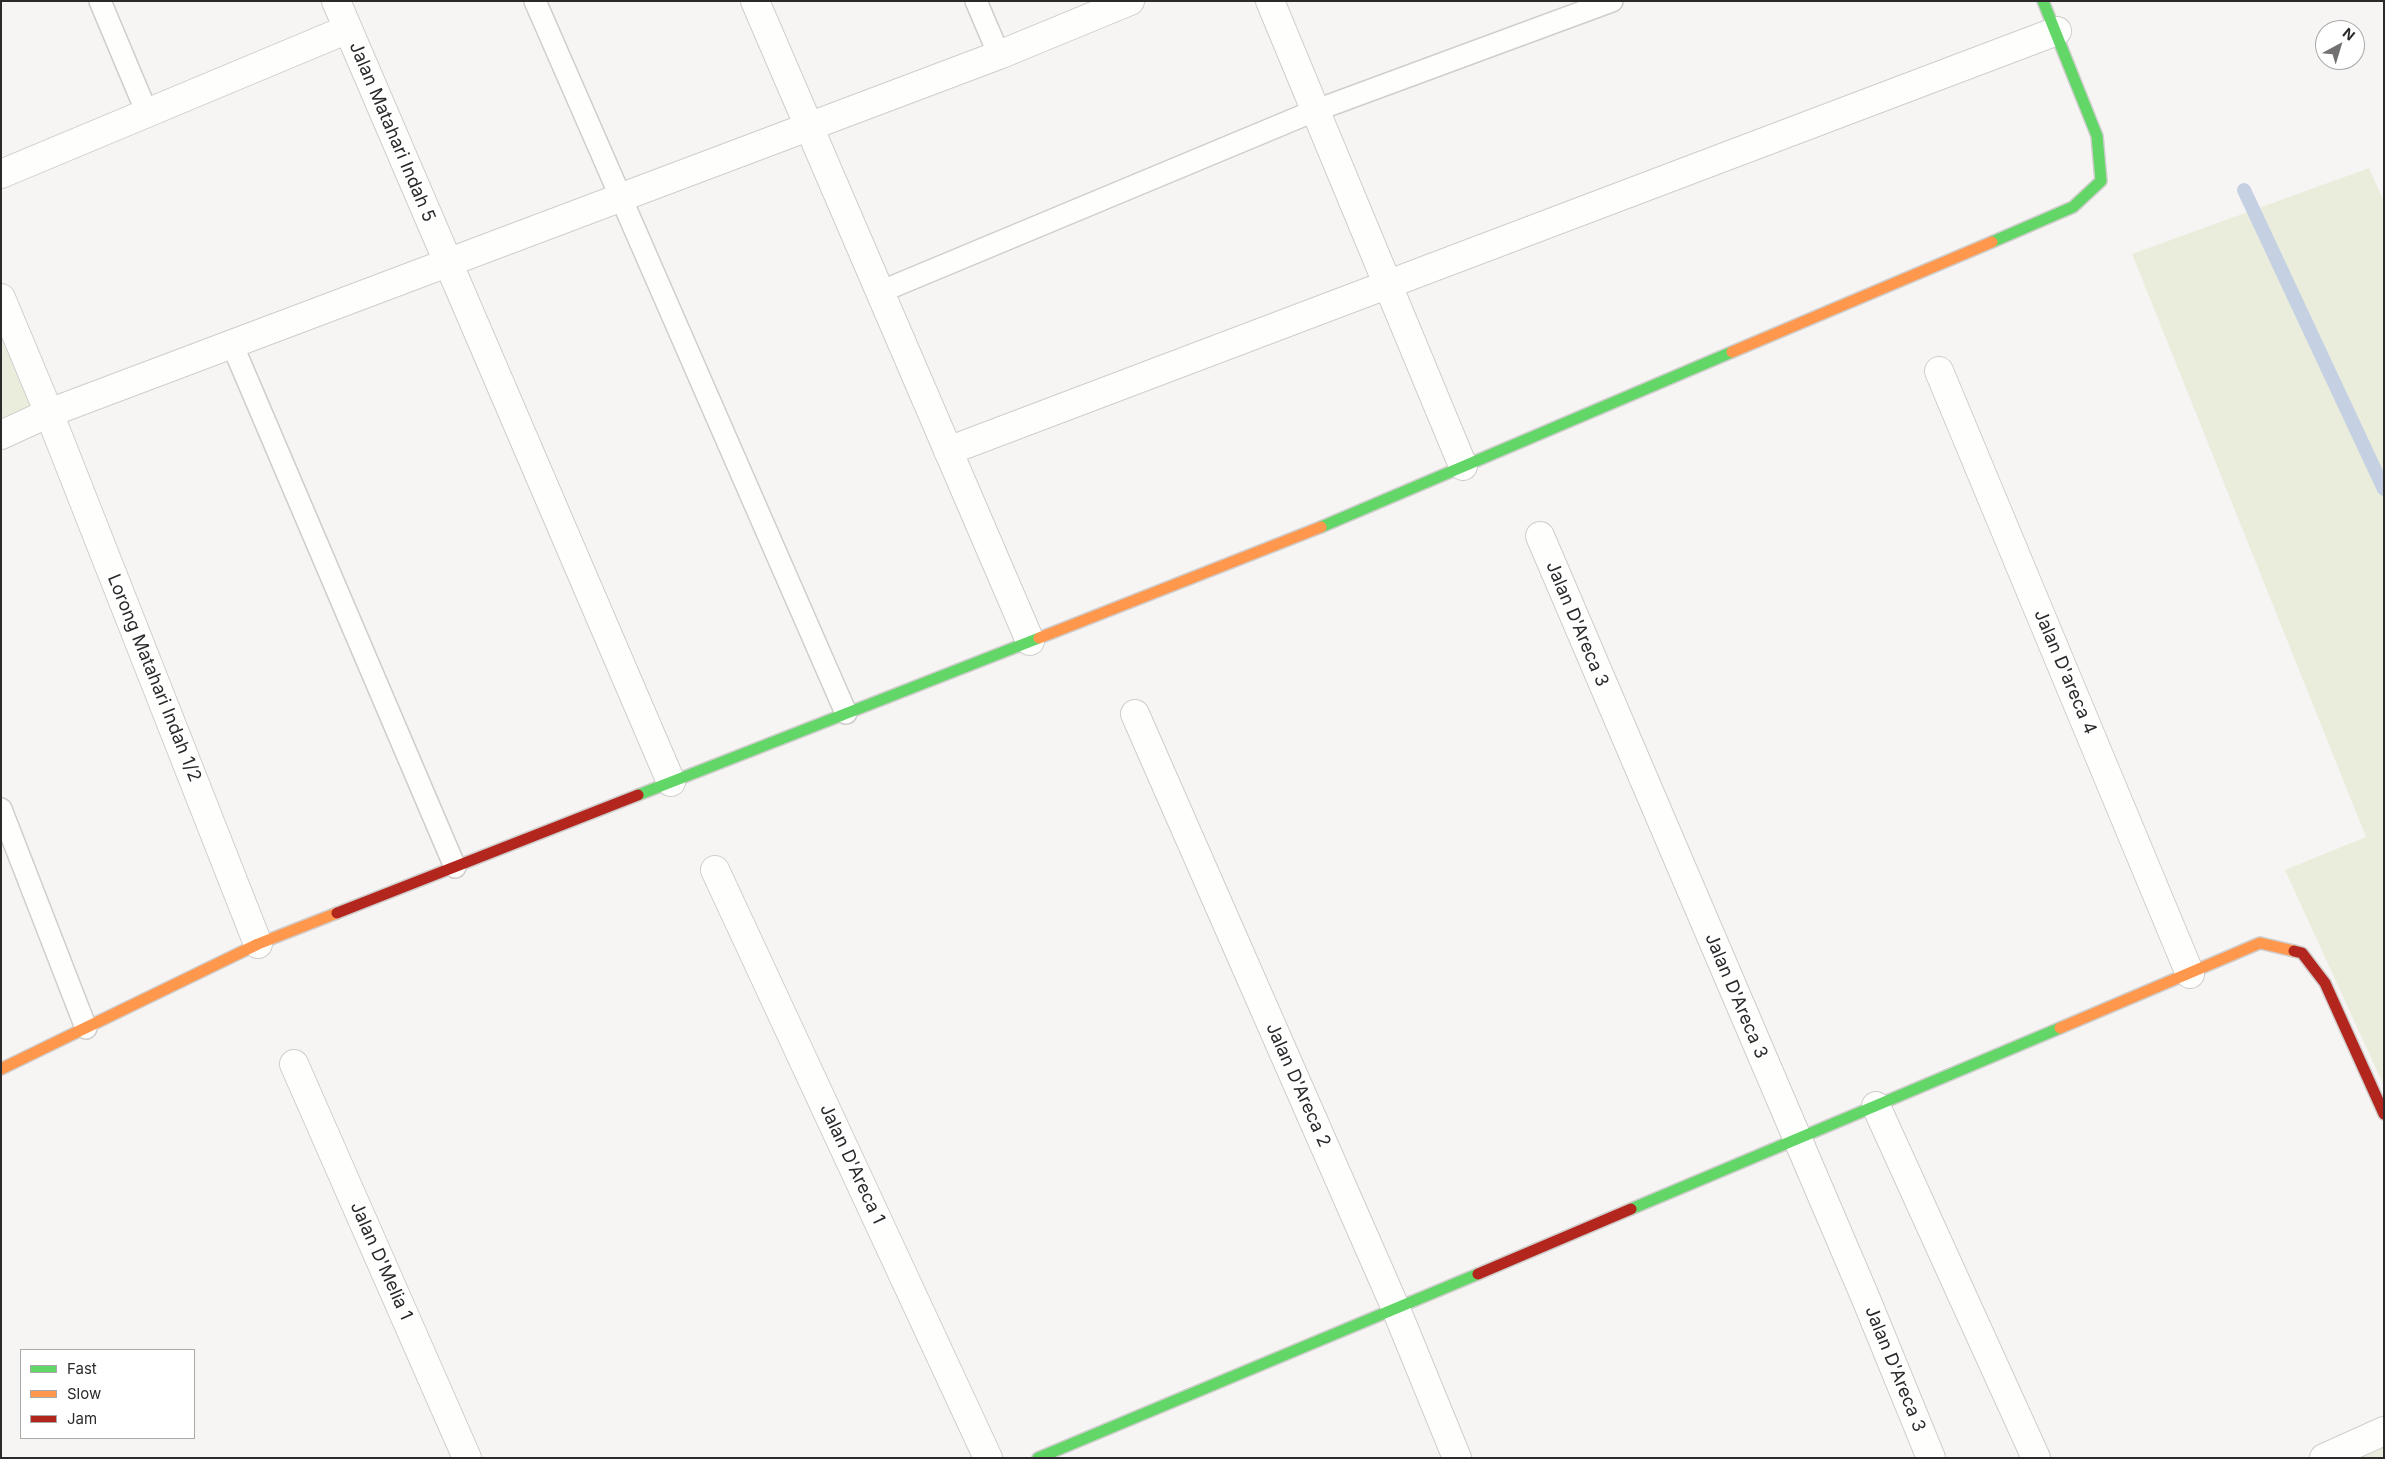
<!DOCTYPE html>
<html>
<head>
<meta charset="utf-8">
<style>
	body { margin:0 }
	#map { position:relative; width:2385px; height:1459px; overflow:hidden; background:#f7f5f3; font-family:Inter,sans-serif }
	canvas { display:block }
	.frame { position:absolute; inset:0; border:2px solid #2b2929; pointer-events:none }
	.legend { position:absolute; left:20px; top:1349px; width:175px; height:90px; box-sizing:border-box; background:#fff; border:1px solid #aaa9a9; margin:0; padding:6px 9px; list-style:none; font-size:15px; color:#2b2929 }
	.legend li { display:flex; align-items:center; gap:10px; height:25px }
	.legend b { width:25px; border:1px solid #aaa9a9 }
	.north { position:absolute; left:2315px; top:20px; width:50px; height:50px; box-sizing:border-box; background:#fff; border:1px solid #aaa9a9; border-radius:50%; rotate:39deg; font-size:14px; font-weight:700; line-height:20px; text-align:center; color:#2b2929 }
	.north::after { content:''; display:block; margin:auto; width:18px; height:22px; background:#727070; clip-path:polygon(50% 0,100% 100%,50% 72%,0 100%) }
</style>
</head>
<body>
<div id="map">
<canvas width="2385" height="1459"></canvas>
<div class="frame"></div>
<ul class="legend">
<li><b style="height:6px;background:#63d668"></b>Fast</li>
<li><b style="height:6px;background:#ff974d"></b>Slow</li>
<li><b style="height:6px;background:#b3261e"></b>Jam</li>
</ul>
<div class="north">N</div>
</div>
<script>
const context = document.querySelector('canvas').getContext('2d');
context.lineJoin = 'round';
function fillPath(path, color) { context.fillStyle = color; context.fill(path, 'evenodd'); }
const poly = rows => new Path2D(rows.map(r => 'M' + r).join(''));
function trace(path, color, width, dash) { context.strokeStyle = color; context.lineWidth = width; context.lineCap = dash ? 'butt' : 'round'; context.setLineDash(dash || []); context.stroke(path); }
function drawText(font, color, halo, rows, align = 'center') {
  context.font = font + ' Inter,sans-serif'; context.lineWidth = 4; context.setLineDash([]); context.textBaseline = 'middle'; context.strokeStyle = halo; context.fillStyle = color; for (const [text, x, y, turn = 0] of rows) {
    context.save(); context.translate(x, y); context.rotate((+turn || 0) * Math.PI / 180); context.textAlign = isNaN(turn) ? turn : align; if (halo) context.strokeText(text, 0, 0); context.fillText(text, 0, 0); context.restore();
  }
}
const green = poly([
	[2369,168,2384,202,2384,1086,2285,870,2366,837,2132,254],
	[1,319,38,409,1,426],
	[2384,1444,2384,1458,2352,1458]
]);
const stream = poly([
	[2244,190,2384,489]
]);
const lane = poly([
	[100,1,147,113],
	[535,1,846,713],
	[976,1,999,55],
	[880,292,1314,111,1612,1],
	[232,344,455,867],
	[1,809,86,1028]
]);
const street = poly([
	[336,1,671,782],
	[755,1,1030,641],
	[1270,1,1463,466],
	[1,174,348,29],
	[1,298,49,413,258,944],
	[1939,371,2190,974],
	[1,435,49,413,999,55,1130,1],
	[948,451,2057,31],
	[1540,536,1866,1299,1931,1458],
	[1135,714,1396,1309,1457,1458],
	[715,870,988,1458],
	[294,1064,467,1458],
	[1876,1106,2036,1458],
	[2324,1458,2384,1431]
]);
const fast = poly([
	[1992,242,2073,207,2101,181,2097,136,2043,1],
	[1321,527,1732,352],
	[638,795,1039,638],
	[1631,1209,2060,1028],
	[1038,1458,1478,1274]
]);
const slow = poly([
	[1732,352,1992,242],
	[1039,638,1321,527],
	[2060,1028,2260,943,2294,951],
	[1,1069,258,944,337,913]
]);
const jam = poly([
	[337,913,638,795],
	[2294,951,2302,953,2325,983,2384,1114],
	[1478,1274,1631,1209]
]);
const streetNames = [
	["Jalan Matahari Indah 5",392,132,67],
	["Jalan D'Areca 3",1577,624,67],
	["Jalan D'areca 4",2065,672,67],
	["Lorong Matahari Indah 1/2",154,678,68],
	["Jalan D'Areca 3",1736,996,67],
	["Jalan D'Areca 2",1298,1085,66],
	["Jalan D'Areca 1",852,1164,65],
	["Jalan D'Melia 1",381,1261,66],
	["Jalan D'Areca 3",1895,1369,68]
];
fillPath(green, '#eaeddc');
trace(stream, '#c5d1e3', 14);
trace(lane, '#d0cecd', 24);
trace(street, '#d0cecd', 30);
trace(fast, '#d0cecd', 14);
trace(slow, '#d0cecd', 14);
trace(jam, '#d0cecd', 14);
trace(lane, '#fefefd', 21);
trace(street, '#fefefd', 28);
trace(fast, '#63d668', 11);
trace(slow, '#ff974d', 11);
trace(jam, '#b3261e', 11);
drawText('18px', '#2b2929', '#fff', streetNames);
</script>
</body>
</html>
